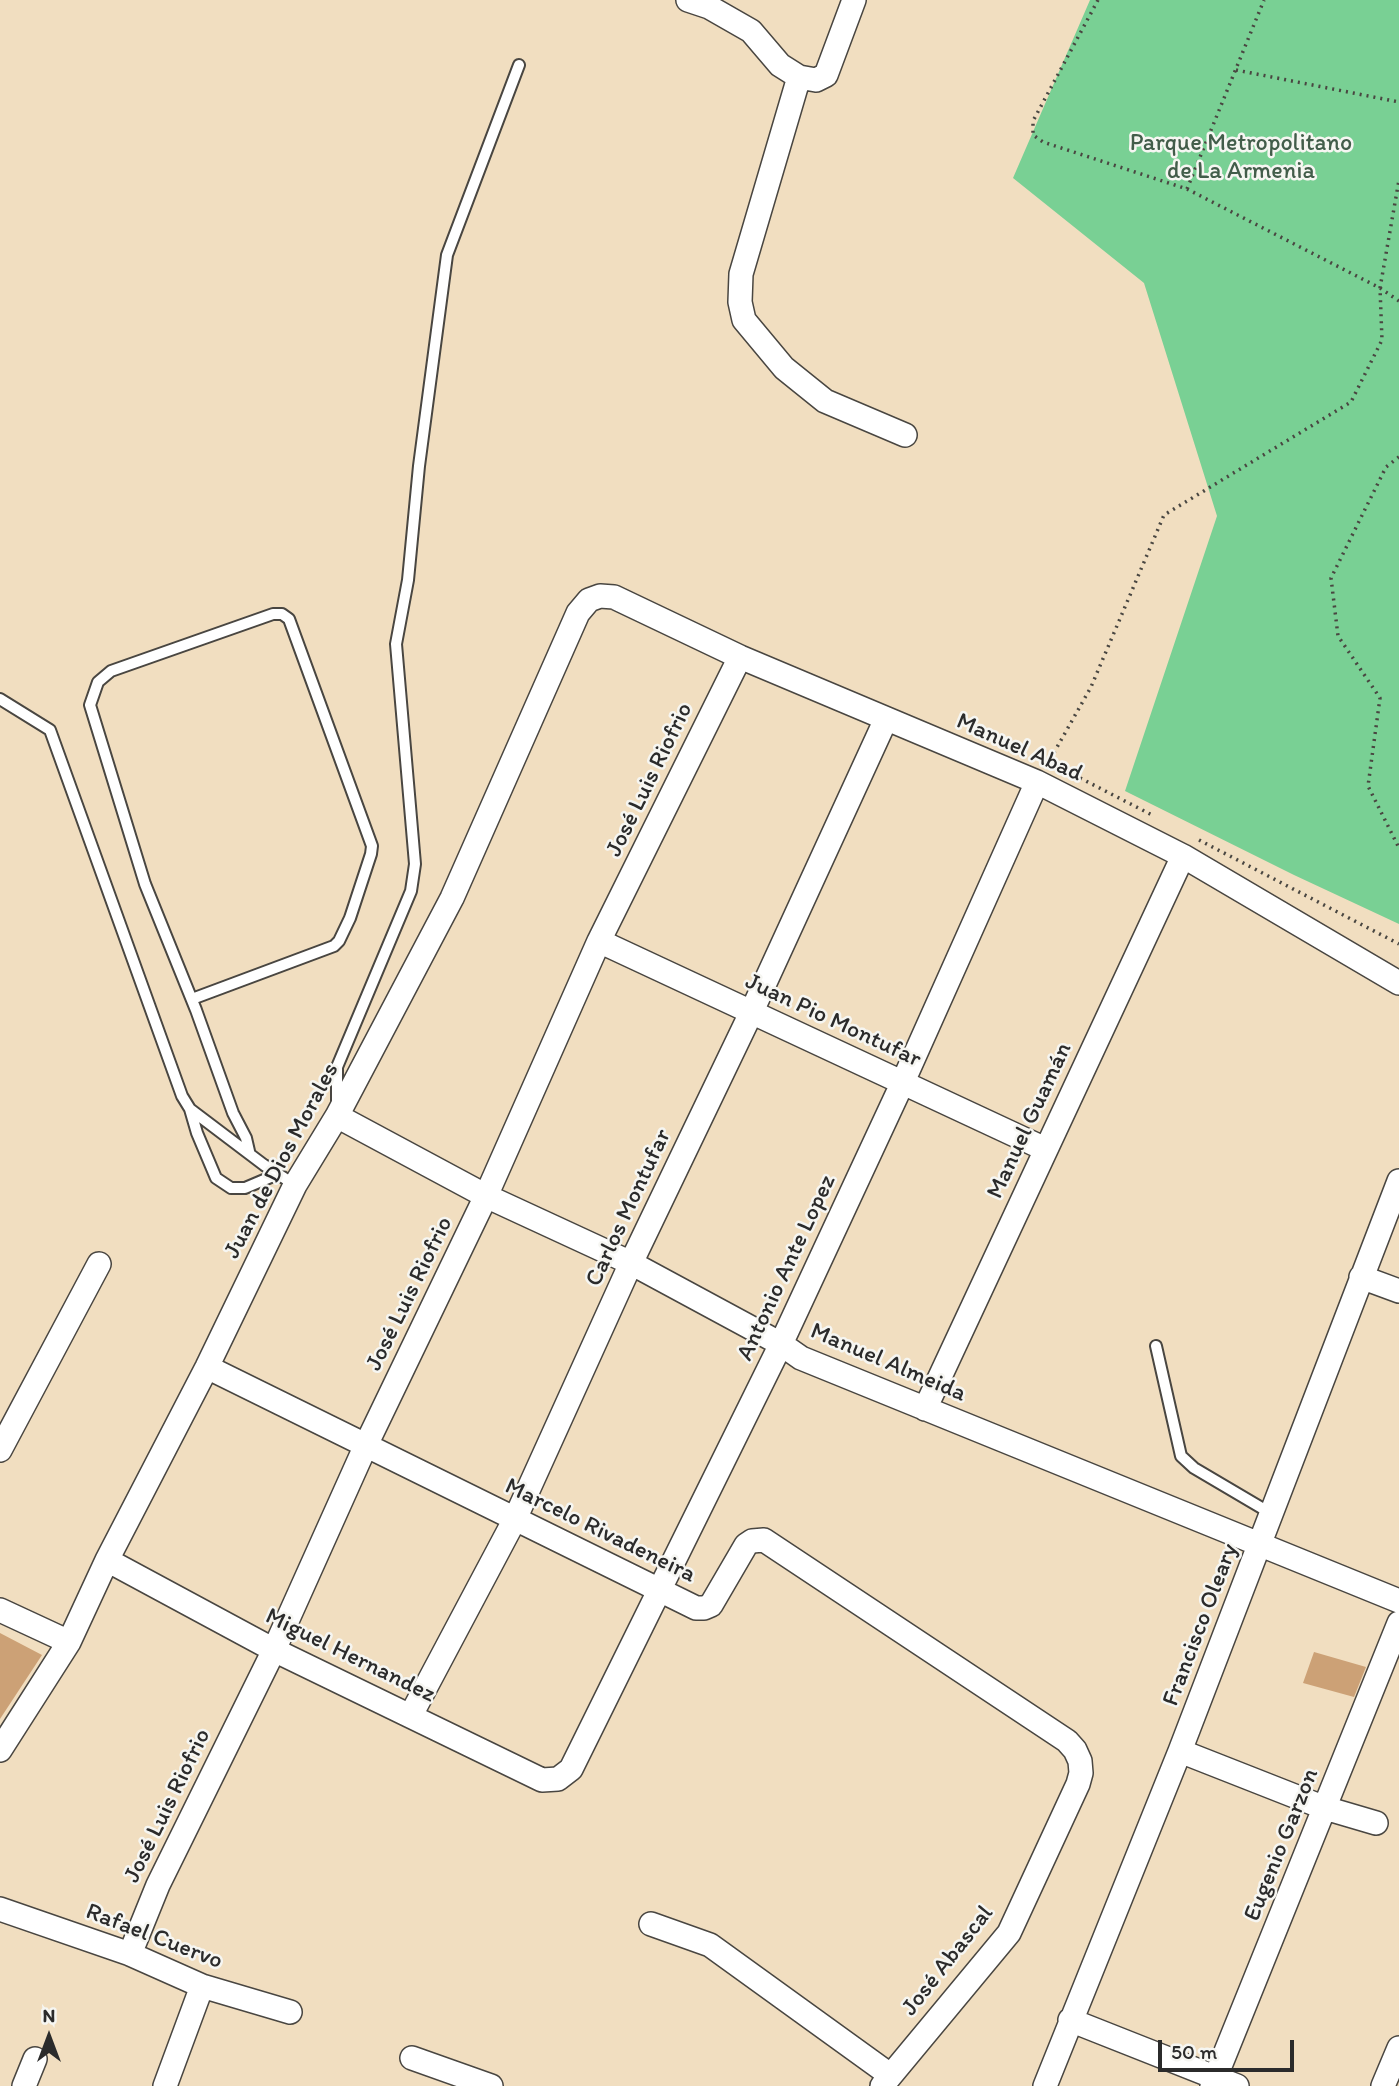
<!DOCTYPE html>
<html>
<head>
<meta charset="utf-8">
<style>
	body { margin:0 }
	#map { position:relative; width:1399px; height:2086px; overflow:hidden; background:#f1dec0; font-family:Itim,sans-serif }
	canvas { display:block }
	.north { position:absolute; left:14px; top:2002px; width:70px; height:70px; -webkit-text-stroke:5px #f6f6f2; paint-order:stroke; rotate:0deg; font-size:19px; font-weight:700; line-height:28px; text-align:center; color:#2b2b2b }
	.north::after { content:''; display:block; margin:auto; width:24px; height:32px; background:#2b2b2b; clip-path:polygon(50% 0,100% 100%,50% 72%,0 100%) }
	.scale { position:absolute; left:1158px; top:2040px; width:136px; height:32px; box-sizing:border-box; border:4px solid #2b2b2b; border-top:0; padding-left:9px; font-size:21px; line-height:24px; white-space:nowrap; color:#2b2b2b; -webkit-text-stroke:5px #f6f6f2; paint-order:stroke }
</style>
</head>
<body>
<div id="map">
<canvas width="1399" height="2086"></canvas>
<div class="north">N</div>
<div class="scale">50 m</div>
</div>
<script>
const context = document.querySelector('canvas').getContext('2d');
context.lineJoin = 'round';
function fillPath(path, color) { context.fillStyle = color; context.fill(path, 'evenodd'); }
const poly = rows => new Path2D(rows.map(r => 'M' + r).join(''));
function trace(path, color, width, dash) { context.strokeStyle = color; context.lineWidth = width; context.lineCap = dash ? 'butt' : 'round'; context.setLineDash(dash || []); context.stroke(path); }
function drawText(font, color, halo, rows, align = 'center') {
  context.font = font + ' Itim,sans-serif'; context.lineWidth = 5; context.setLineDash([]); context.textBaseline = 'middle'; context.strokeStyle = halo; context.fillStyle = color; for (const [text, x, y, turn = 0] of rows) {
    context.save(); context.translate(x, y); context.rotate((+turn || 0) * Math.PI / 180); context.textAlign = isNaN(turn) ? turn : align; if (halo) context.strokeText(text, 0, 0); context.fillText(text, 0, 0); context.restore();
  }
}
const green = poly([
	[1090,0,1399,0,1399,924,1294,875,1125,791,1217,516,1144,283,1013,178]
]);
const building = poly([
	[0,1633,42,1655,0,1719],
	[1314,1652,1366,1667,1354,1697,1303,1683]
]);
const path = poly([
	[1098,0,1033,121,1033,135,1043,142,1187,189,1380,288,1399,301],
	[1236,70,1399,102],
	[1187,189,1264,0],
	[1399,457,1386,467,1331,578,1338,636,1380,698,1368,786,1399,848],
	[1049,762,1152,815],
	[1047,765,1091,687,1164,515,1351,402,1382,340,1380,288,1399,180],
	[1199,840,1399,944]
]);
const service = poly([
	[0,699,50,730,182,1096,190,1109,264,1165,295,1185],
	[192,999,334,946,339,941,350,918,371,854,372,846,289,619,282,614,273,614,111,671,98,682,90,705,145,884,196,1010,233,1113,246,1138,249,1151],
	[337,1106,337,1067,411,891,415,864,396,644,408,580,419,466,447,255,519,65],
	[190,1109,197,1133,216,1178,231,1188,245,1188,278,1174],
	[1156,1346,1181,1456,1194,1468,1272,1514]
]);
const minor = poly([
	[688,0,709,7,751,31,780,65,799,77,816,80,826,75,854,0],
	[799,77,741,274,740,302,744,320,784,368,825,401,905,435],
	[599,941,1045,1149],
	[337,1116,486,1196,631,1263,781,1344,801,1358,1399,1601],
	[1361,1277,1399,1291],
	[207,1367,696,1608,704,1608,711,1605,746,1545,752,1541,764,1540,1067,1741,1075,1750,1080,1761,1081,1773,1078,1784,1009,1933,882,2086],
	[925,1409,1183,856],
	[0,1450,99,1264],
	[107,1560,274,1650,542,1780,558,1779,571,1769,781,1344,902,1084,1037,782],
	[0,1610,69,1642],
	[411,1715,515,1519,631,1263,752,1011,886,719],
	[0,1750,69,1642,107,1560,207,1367,295,1185,337,1116,452,898,578,613,589,600,600,596,614,597,740,657,1037,782,1183,856,1399,983],
	[1180,1751,1325,1808,1376,1823],
	[0,1909,130,1954,202,1986,290,2012],
	[651,1924,710,1945,890,2075],
	[130,1954,158,1885,274,1650,366,1445,486,1196,599,941,740,657],
	[1070,2020,1237,2086],
	[412,2058,491,2086],
	[24,2086,35,2059],
	[165,2086,202,1986],
	[1045,2086,1180,1751,1399,1181],
	[1212,2086,1399,1623],
	[1383,2086,1399,2048]
]);
const parkNames = [
	["Parque Metropolitano",1241,144],
	["de La Armenia",1241,172]
];
const streetNames = [
	["Manuel Abad",1019,748,24],
	["José Luis Riofrio",650,780,-64],
	["Juan Pio Montufar",833,1021,25],
	["Manuel Guamán",1030,1121,-65],
	["Juan de Dios Morales",282,1161,-62],
	["Carlos Montufar",629,1208,-65],
	["Antonio Ante Lopez",787,1268,-65],
	["José Luis Riofrio",410,1294,-64],
	["Manuel Almeida",888,1363,23],
	["Marcelo Rivadeneira",600,1531,26],
	["Francisco Oleary",1201,1625,-69],
	["Miguel Hernandez",350,1656,26],
	["José Luis Riofrio",168,1806,-64],
	["Eugenio Garzon",1282,1845,-68],
	["Rafael Cuervo",154,1937,21],
	["José Abascal",948,1961,-52]
];
fillPath(green, '#79d094');
fillPath(building, '#cca176');
trace(service, '#494641', 14);
trace(minor, '#494641', 26);
trace(path, '#494641', 3.5, [2, 5]);
trace(service, '#fff', 10);
trace(minor, '#fff', 23);
drawText('24px', '#425d4a', '#f6f6f2', parkNames);
drawText('24px', '#2b2b2b', '#f6f6f2', streetNames);
</script>
</body>
</html>
